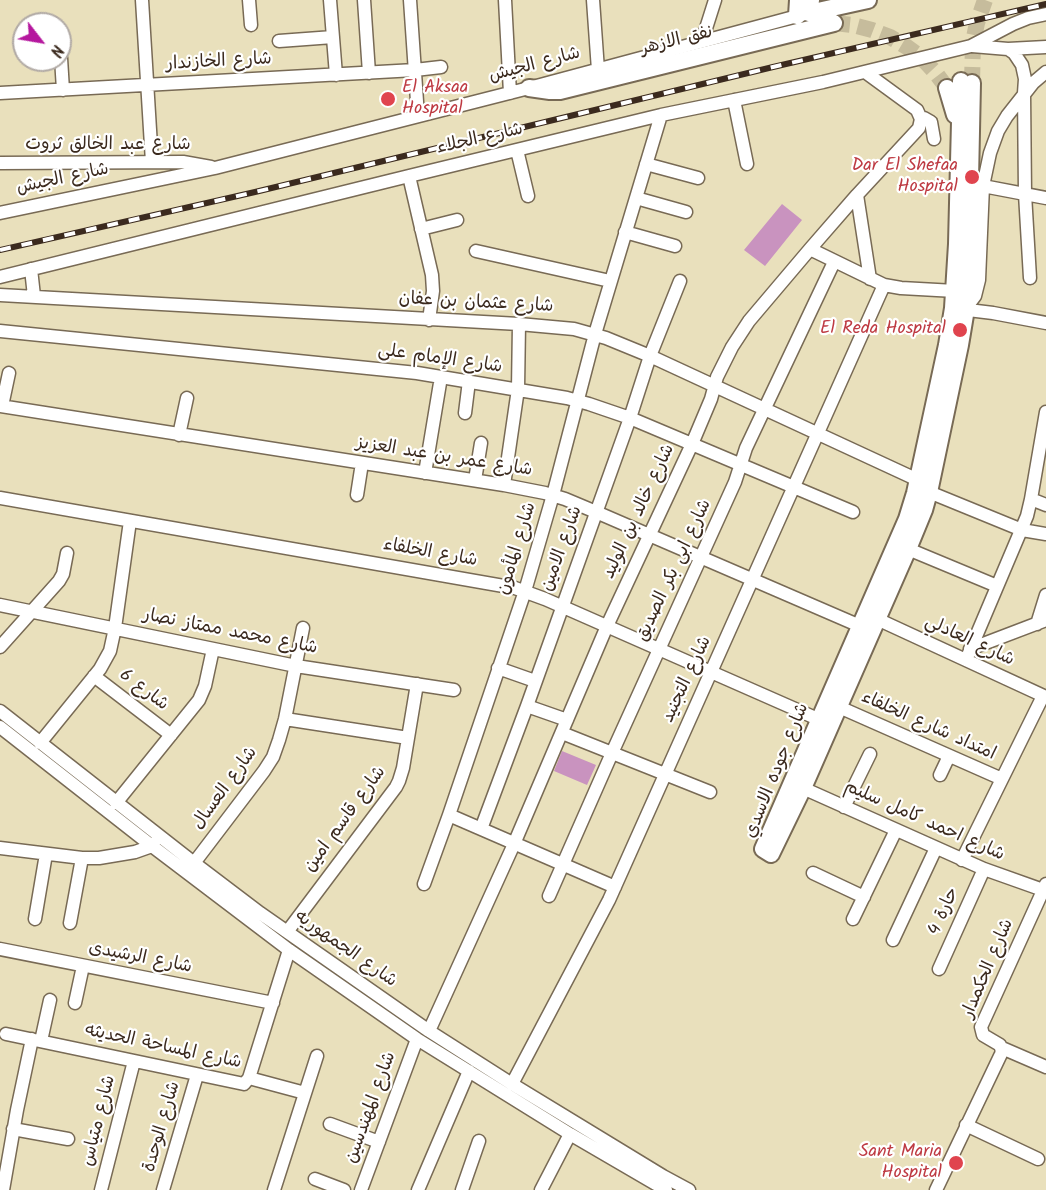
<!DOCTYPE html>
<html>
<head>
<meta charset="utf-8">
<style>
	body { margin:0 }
	#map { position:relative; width:1046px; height:1190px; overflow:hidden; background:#e9e0bc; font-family:Kalam,sans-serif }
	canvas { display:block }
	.north { position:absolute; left:12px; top:12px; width:60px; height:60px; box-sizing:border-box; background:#fff; border:2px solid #b1aaa5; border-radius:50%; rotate:121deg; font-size:16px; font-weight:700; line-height:24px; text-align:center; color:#3b2a1e }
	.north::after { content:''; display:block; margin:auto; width:21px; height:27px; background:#b5179e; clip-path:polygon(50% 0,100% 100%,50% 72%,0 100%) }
</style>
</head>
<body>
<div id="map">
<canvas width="1046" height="1190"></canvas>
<div class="north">N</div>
</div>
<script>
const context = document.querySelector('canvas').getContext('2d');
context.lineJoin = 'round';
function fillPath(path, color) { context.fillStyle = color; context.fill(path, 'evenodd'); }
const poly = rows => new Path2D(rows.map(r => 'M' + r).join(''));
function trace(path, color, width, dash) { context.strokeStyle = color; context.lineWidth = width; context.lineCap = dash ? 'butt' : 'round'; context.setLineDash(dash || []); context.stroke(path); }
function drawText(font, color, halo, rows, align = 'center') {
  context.font = font + ' Kalam,"Playpen Sans Arabic",sans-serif'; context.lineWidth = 4.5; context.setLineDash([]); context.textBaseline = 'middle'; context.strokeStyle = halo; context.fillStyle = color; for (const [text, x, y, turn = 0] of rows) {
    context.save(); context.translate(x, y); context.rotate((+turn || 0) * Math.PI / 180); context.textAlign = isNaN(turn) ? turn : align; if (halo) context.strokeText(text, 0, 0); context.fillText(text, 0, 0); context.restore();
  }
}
const building = poly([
	[782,204,802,220,765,266,744,250],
	[562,751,596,765,587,785,554,771]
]);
const majorTunnel = poly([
	[834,23,853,25,872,30,890,37,907,47,922,58,935,72,947,88],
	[972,83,973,42,977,23,985,0]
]);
const minor = poly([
	[142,0,152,162],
	[249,0,251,25],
	[330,0,336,75],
	[364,0,369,73],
	[410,0,418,116],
	[505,0,510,93],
	[593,0,598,70],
	[279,41,333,37],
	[702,41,715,0],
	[972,46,1008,49,1046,47],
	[1008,49,1014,53,1022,65,1025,79,1024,93,1025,194,1030,278],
	[61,58,63,90],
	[0,93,415,70,441,67],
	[734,100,747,164],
	[921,119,924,118,931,122,934,139],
	[517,150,528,196],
	[0,163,183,162,211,167],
	[646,164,698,178],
	[409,176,432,275,433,291,429,320],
	[983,186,1046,198],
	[857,195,870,279],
	[636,198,686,212],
	[0,213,215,168,529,88,805,14],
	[421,229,457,220],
	[625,232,675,246],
	[810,249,884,285,901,288,955,291],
	[476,251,610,281],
	[31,269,34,296],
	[0,277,409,176,661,115,823,82,971,46,1013,24,1028,18,1046,14],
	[0,295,519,324,574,329,606,338,650,356,918,480],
	[966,308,975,296,979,280,983,186,990,153,998,131,1007,116,1033,83,1046,72],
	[960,309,993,313,1046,323],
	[0,331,417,373,567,398,589,404,630,418,853,512],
	[0,406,504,485,545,493,565,499,596,512,860,626],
	[2,406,9,373],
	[465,413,469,381],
	[179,435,187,398],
	[425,473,441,377],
	[475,480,481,443],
	[504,485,518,389,519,324],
	[929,492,1022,530,1046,534],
	[357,495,362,463],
	[0,498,515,588,545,599,827,723],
	[1031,499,1046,505],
	[908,549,997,586],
	[0,605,296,666,454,690],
	[877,619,1046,697],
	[1037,624,1046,595],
	[0,647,59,581,63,574,67,553],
	[970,649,1046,620],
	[966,660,1027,516,1031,499,1046,412],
	[498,668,535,681],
	[94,676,171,735],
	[527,706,567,720],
	[839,707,1002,779],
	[0,711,194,863,260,913,429,1031,512,1084,663,1176,689,1190],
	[285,719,408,738],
	[0,727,152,846,289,950,417,1039,570,1134,666,1190],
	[562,733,710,792],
	[40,743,100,669,110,651,115,628,130,521],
	[940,775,949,756],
	[796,785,984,869,1046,891],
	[116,803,199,700,205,686,213,649],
	[844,807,870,754],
	[449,815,615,887],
	[481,829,527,706,630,418,650,356,680,281],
	[0,848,82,858,99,858,135,852,152,846,154,843],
	[962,860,1043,696],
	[194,863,264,771,273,757,279,740,285,719,303,628],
	[813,873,864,897],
	[424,884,449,815,525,591,553,495,595,334,661,115],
	[549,896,612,753,735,482,746,448,834,262],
	[35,919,46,854],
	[853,919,896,830],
	[70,923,82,858],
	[287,932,396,787,399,781,403,768,417,684],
	[893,940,936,848],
	[0,949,273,1003],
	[939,969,984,869],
	[75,1003,83,966],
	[429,1031,514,844,607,626,692,444,711,399,717,377,732,347,749,321,810,249,857,195,919,128,921,119,917,110,865,72],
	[6,1034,244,1084,249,1078,289,950],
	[41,1041,50,1000],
	[1002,1048,1046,1067],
	[249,1078,305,1093],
	[512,1084,609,900,884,285],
	[330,1124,379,1142],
	[966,1125,1038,1159],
	[13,1129,68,1139],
	[315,1179,344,1190],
	[3,1190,17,1110,32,1039],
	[101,1190,134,1061],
	[163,1190,197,1075],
	[274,1190,317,1056],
	[361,1190,417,1039],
	[418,1190,469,1071],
	[462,1190,479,1141],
	[541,1190,570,1134],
	[936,1190,1001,1054,1002,1051,1000,1045,983,1035,981,1027,1046,884]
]);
const major = poly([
	[811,0,809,13,868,0],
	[797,16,798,0],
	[961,81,957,244,953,308,947,345,915,493,907,519,763,849,771,854,803,788,908,549,924,510,929,492,960,345,966,309,968,276,972,83],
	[529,88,550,91,560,91,834,23],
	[947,88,955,115]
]);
const rail = poly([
	[0,250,255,192,773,67,1046,4]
]);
const markers = [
	[388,99,8,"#e0444e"],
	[972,177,8,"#e0444e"],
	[960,330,8,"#e0444e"],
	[956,1163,8,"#e0444e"]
];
const streetNames = [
	["نفق الازهر",677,42,-14],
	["شارع الخازندار",219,63,-3],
	["شارع الجيش",535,66,-15],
	["شارع الجلاء",480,140,-13],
	["شارع عبد الخالق ثروت",108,146],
	["شارع الجيش",63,180,-12],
	["شارع عثمان بن عفان",476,304,3],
	["شارع الإمام على",440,360,8],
	["شارع عمر بن عبد العزيز",444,458,9],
	["شارع خالد بن الوليد",640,512,-65],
	["شارع المأمون",518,549,-73],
	["شارع الامين",563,549,-70],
	["شارع الخلفاء",430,554,10],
	["شارع ابى بكر الصديق",675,571,-65],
	["شارع محمد ممتاز نصار",230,633,11],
	["شارع العادلي",969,642,25],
	["شارع التجنيد",688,680,-65],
	["شارع 6",143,691,37],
	["امتداد شارع الخلفاء",928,727,24],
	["شارع جوده الاسدي",778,771,-68],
	["شارع العسال",226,789,-54],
	["شارع قاسم امين",346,820,-54],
	["شارع احمد كامل سليم",924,822,24],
	["حارة 4",945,912,-66],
	["شارع الجمهوريه",345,950,35],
	["شارع الرشيدى",140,959,11],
	["شارع الحكمدار",989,969,-67],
	["شارع المساحة الحديثه",163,1048,12],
	["شارع المهندسين",372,1108,-70],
	["شارع متياس",100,1121,-76],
	["شارع الوحدة",163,1127,-74]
];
const healthNames = [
	["El Aksaa",402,89,"left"],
	["Hospital",402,110,"left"],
	["Dar El Shefaa",958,167],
	["Hospital",958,188],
	["El Reda Hospital",946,330],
	["Sant Maria",942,1153],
	["Hospital",942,1174]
];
fillPath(building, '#c993bf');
trace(majorTunnel, '#c6bc9c', 16, [16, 8]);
trace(minor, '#786a55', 15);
trace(major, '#786a55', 20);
trace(minor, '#fff', 12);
trace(major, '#fff', 16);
trace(rail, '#3b2a1e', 6);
trace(rail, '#fff', 4, [11]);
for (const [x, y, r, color] of markers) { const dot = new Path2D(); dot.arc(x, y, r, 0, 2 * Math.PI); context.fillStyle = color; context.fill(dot); trace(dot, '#fff', 2); }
drawText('18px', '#3b2a1e', '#fff', streetNames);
drawText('18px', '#be3a42', '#fff', healthNames, 'right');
</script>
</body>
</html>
